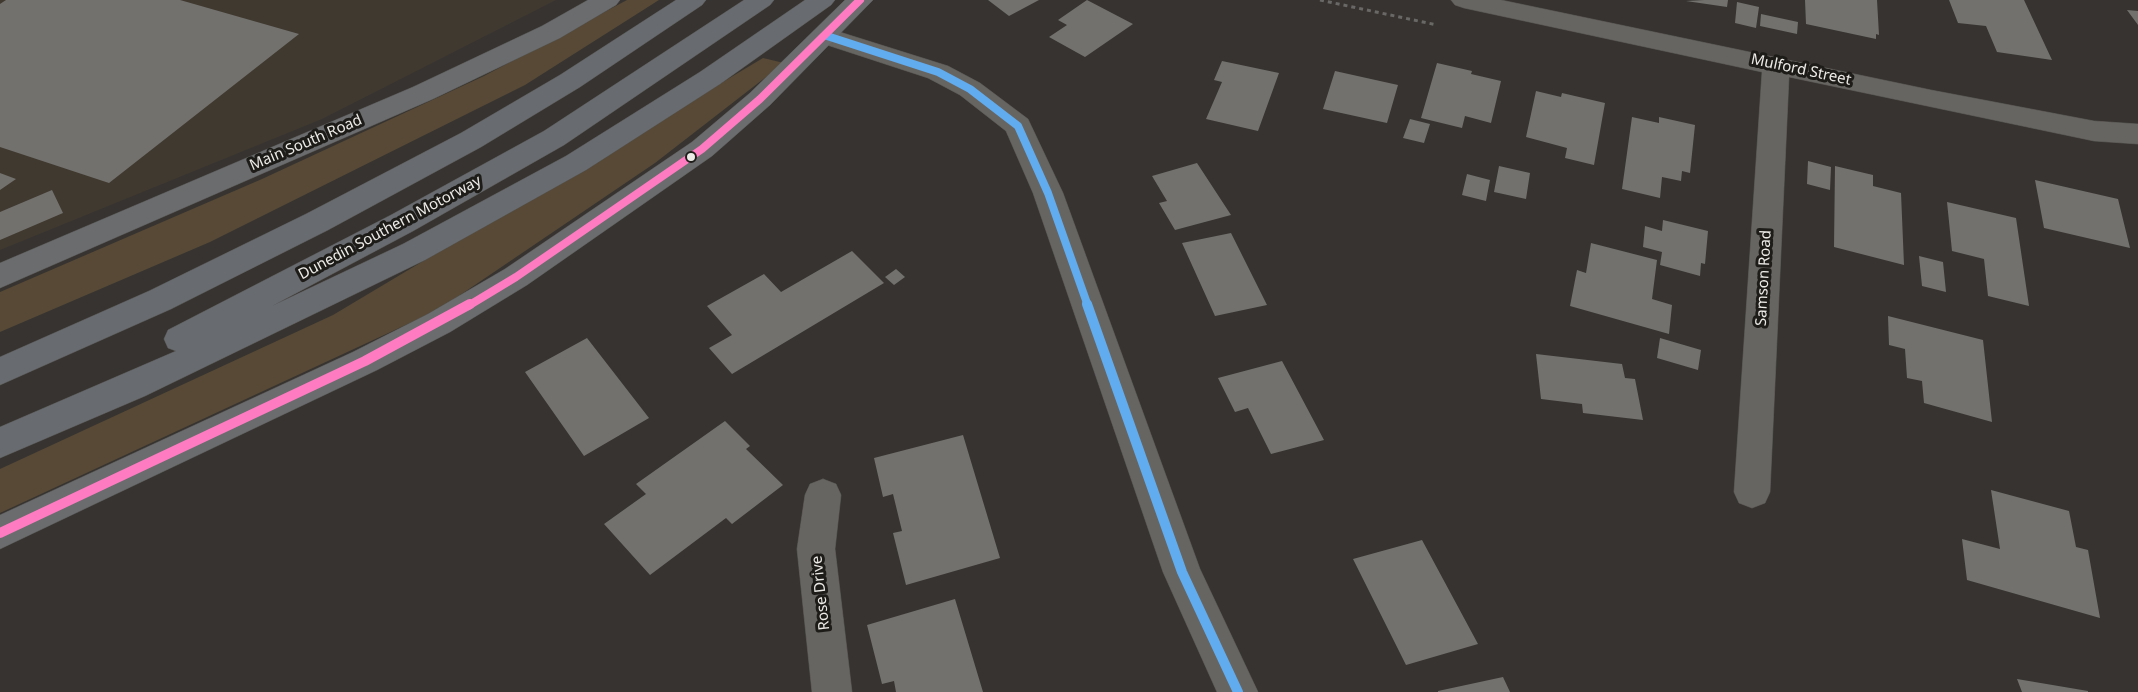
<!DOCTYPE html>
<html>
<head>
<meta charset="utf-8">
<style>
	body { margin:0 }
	canvas { display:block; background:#363330 }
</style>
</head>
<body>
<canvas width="2138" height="692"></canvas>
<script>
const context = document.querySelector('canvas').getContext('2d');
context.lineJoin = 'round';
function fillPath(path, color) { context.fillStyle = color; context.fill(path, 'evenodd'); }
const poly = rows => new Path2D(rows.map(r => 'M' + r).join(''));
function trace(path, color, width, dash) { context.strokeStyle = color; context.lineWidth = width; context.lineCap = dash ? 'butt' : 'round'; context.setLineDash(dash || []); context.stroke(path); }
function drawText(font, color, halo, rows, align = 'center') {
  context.font = font + ' "Noto Sans",sans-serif'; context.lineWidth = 6; context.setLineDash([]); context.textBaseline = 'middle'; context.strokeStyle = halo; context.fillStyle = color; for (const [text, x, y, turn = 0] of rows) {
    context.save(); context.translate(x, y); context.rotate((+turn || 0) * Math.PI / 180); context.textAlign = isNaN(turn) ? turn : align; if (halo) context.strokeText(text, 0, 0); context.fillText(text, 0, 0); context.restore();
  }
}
const built = poly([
	[0,0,556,0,322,119,0,250]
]);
const green = poly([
	[627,0,659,0,525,85,210,242,0,332,0,292,262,179,484,76],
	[763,58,784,63,655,163,438,310,0,513,0,469,333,315]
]);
const building = poly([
	[6,0,180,0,299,34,109,183,0,147,0,4],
	[988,0,1039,0,1009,16],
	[1087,0,1133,24,1085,57,1049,37,1067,25,1058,20],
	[1704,0,1728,0,1727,7,1686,1],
	[1805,0,1877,0,1879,35,1876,34,1876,39,1806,24],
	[1949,0,2024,0,2052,60,1997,52,1986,26,1958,23],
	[1737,2,1759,7,1756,28,1735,23],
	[2127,10,2138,11,2138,25],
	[1761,14,1798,22,1797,34,1760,26],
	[1222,61,1279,73,1258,131,1206,119,1222,82,1214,80],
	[1437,63,1472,71,1471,74,1501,81,1491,123,1465,116,1462,128,1421,118],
	[1335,71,1398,85,1387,123,1323,109],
	[1536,91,1561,97,1562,93,1605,103,1594,165,1565,158,1567,148,1526,137],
	[1632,117,1659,123,1659,117,1695,125,1690,173,1682,171,1681,181,1662,177,1660,198,1622,189],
	[1410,119,1430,124,1424,143,1403,138],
	[1808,161,1831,167,1830,190,1807,184],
	[1197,163,1231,215,1175,230,1159,203,1167,201,1152,176],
	[1499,166,1530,173,1526,199,1494,192],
	[1835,166,1873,175,1873,186,1901,193,1904,265,1834,247],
	[0,173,16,179,0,190],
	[1467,174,1490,180,1486,201,1462,195],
	[2035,180,2118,199,2130,248,2044,228],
	[52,190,63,213,0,240,0,212],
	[1947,202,2016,218,2029,306,1988,296,1984,259,1952,251],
	[1663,220,1708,231,1705,264,1701,263,1700,276,1660,265,1662,252,1643,247,1645,226,1662,231],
	[1231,233,1267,305,1215,316,1182,243],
	[1591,243,1657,260,1652,299,1672,305,1669,334,1570,306,1577,270,1586,273],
	[852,251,884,283,732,374,709,348,732,335,707,306,764,274,781,292],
	[1919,256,1943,262,1946,292,1922,286],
	[896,269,905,277,894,285,885,277],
	[1888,316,1983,340,1992,422,1924,403,1922,381,1907,378,1905,349,1889,345],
	[587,338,649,418,584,456,525,372],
	[1660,338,1701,350,1698,370,1657,358],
	[1536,354,1622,364,1625,378,1635,379,1643,420,1583,413,1582,404,1541,399],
	[1282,361,1324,440,1271,454,1248,408,1235,412,1218,378],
	[725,421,750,446,746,449,783,485,732,524,726,518,650,575,604,524,646,494,636,484],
	[963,435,1000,558,906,585,893,533,902,531,893,494,883,497,874,458],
	[1991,490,2069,511,2076,547,2088,550,2100,618,1967,580,1962,539,2000,549],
	[1422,540,1478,644,1406,665,1353,559],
	[955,599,983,692,896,692,894,681,882,684,867,625],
	[1503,677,1510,692,1438,692,1438,691],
	[2017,679,2088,691,2088,692,2022,692]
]);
const path = poly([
	[1320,0,1437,25]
]);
const minor = poly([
	[1451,0,1501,0,1931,90,2094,121,2138,124,2138,144,2094,141,1789,77,1770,492,1765,503,1752,508,1739,503,1734,492,1762,72,1464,8,1455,5,1451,0],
	[827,28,948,66,980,83,1028,119,1063,193,1200,569,1258,692,1217,692,1163,572,1033,193,1006,131,960,95,928,78,818,42,814,36,818,30,827,28],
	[823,479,836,484,841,495,835,549,852,692,812,692,797,549,805,495,810,484,823,479]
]);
const major = poly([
	[588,0,620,0,616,5,560,38,433,99,0,288,0,263,413,87,542,26,588,0],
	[845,0,873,0,770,105,712,156,527,285,450,332,377,370,0,549,0,515,353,352,428,314,505,269,692,142,750,93,845,0]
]);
const highway = poly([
	[676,0,706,0,702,5,580,87,481,147,328,230,171,309,0,385,0,357,149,291,306,214,461,133,560,75,676,0],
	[744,0,774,0,770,5,564,145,413,231,272,306,403,244,566,156,700,72,805,0,835,0,831,5,720,84,586,170,425,260,145,396,0,458,0,427,176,351,168,348,164,339,168,330,391,215,544,131,744,0]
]);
const bus1Far1 = poly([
	[827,36,938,72,970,89,1018,126,1048,193,1088,306]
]);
const bus1 = poly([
	[1087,304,1182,572,1238,692]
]);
const bus2Far1 = poly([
	[468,306,516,277,702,149,760,99,860,0]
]);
const bus2 = poly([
	[0,533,365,361,470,304]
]);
const markers = [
	[691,157,5,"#edebe7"]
];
const streetNames = [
	["Mulford Street",1801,70,12],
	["Main South Road",306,143,-23],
	["Dunedin Southern Motorway",390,228,-28],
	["Samson Road",1764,278,-87],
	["Rose Drive",821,593,-96]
];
fillPath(built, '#40392f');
fillPath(green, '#574935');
fillPath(building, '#72716e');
trace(minor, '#53514e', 1);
trace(major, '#53514e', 1);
trace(highway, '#53514e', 1);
trace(path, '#6a6866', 3, [4, 4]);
fillPath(minor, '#676562');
fillPath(major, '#6a6c6e');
fillPath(highway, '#686b6f');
trace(bus1Far1, '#60acee', 8);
trace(bus1, '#60acee', 10);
trace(bus2Far1, '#fe7ac1', 8);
trace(bus2, '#fe7ac1', 10);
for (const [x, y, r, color] of markers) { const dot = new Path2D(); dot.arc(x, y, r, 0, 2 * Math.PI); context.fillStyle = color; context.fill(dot); trace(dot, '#1e1c19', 2); }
drawText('15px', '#edebe7', '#1e1c19', streetNames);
</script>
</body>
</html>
